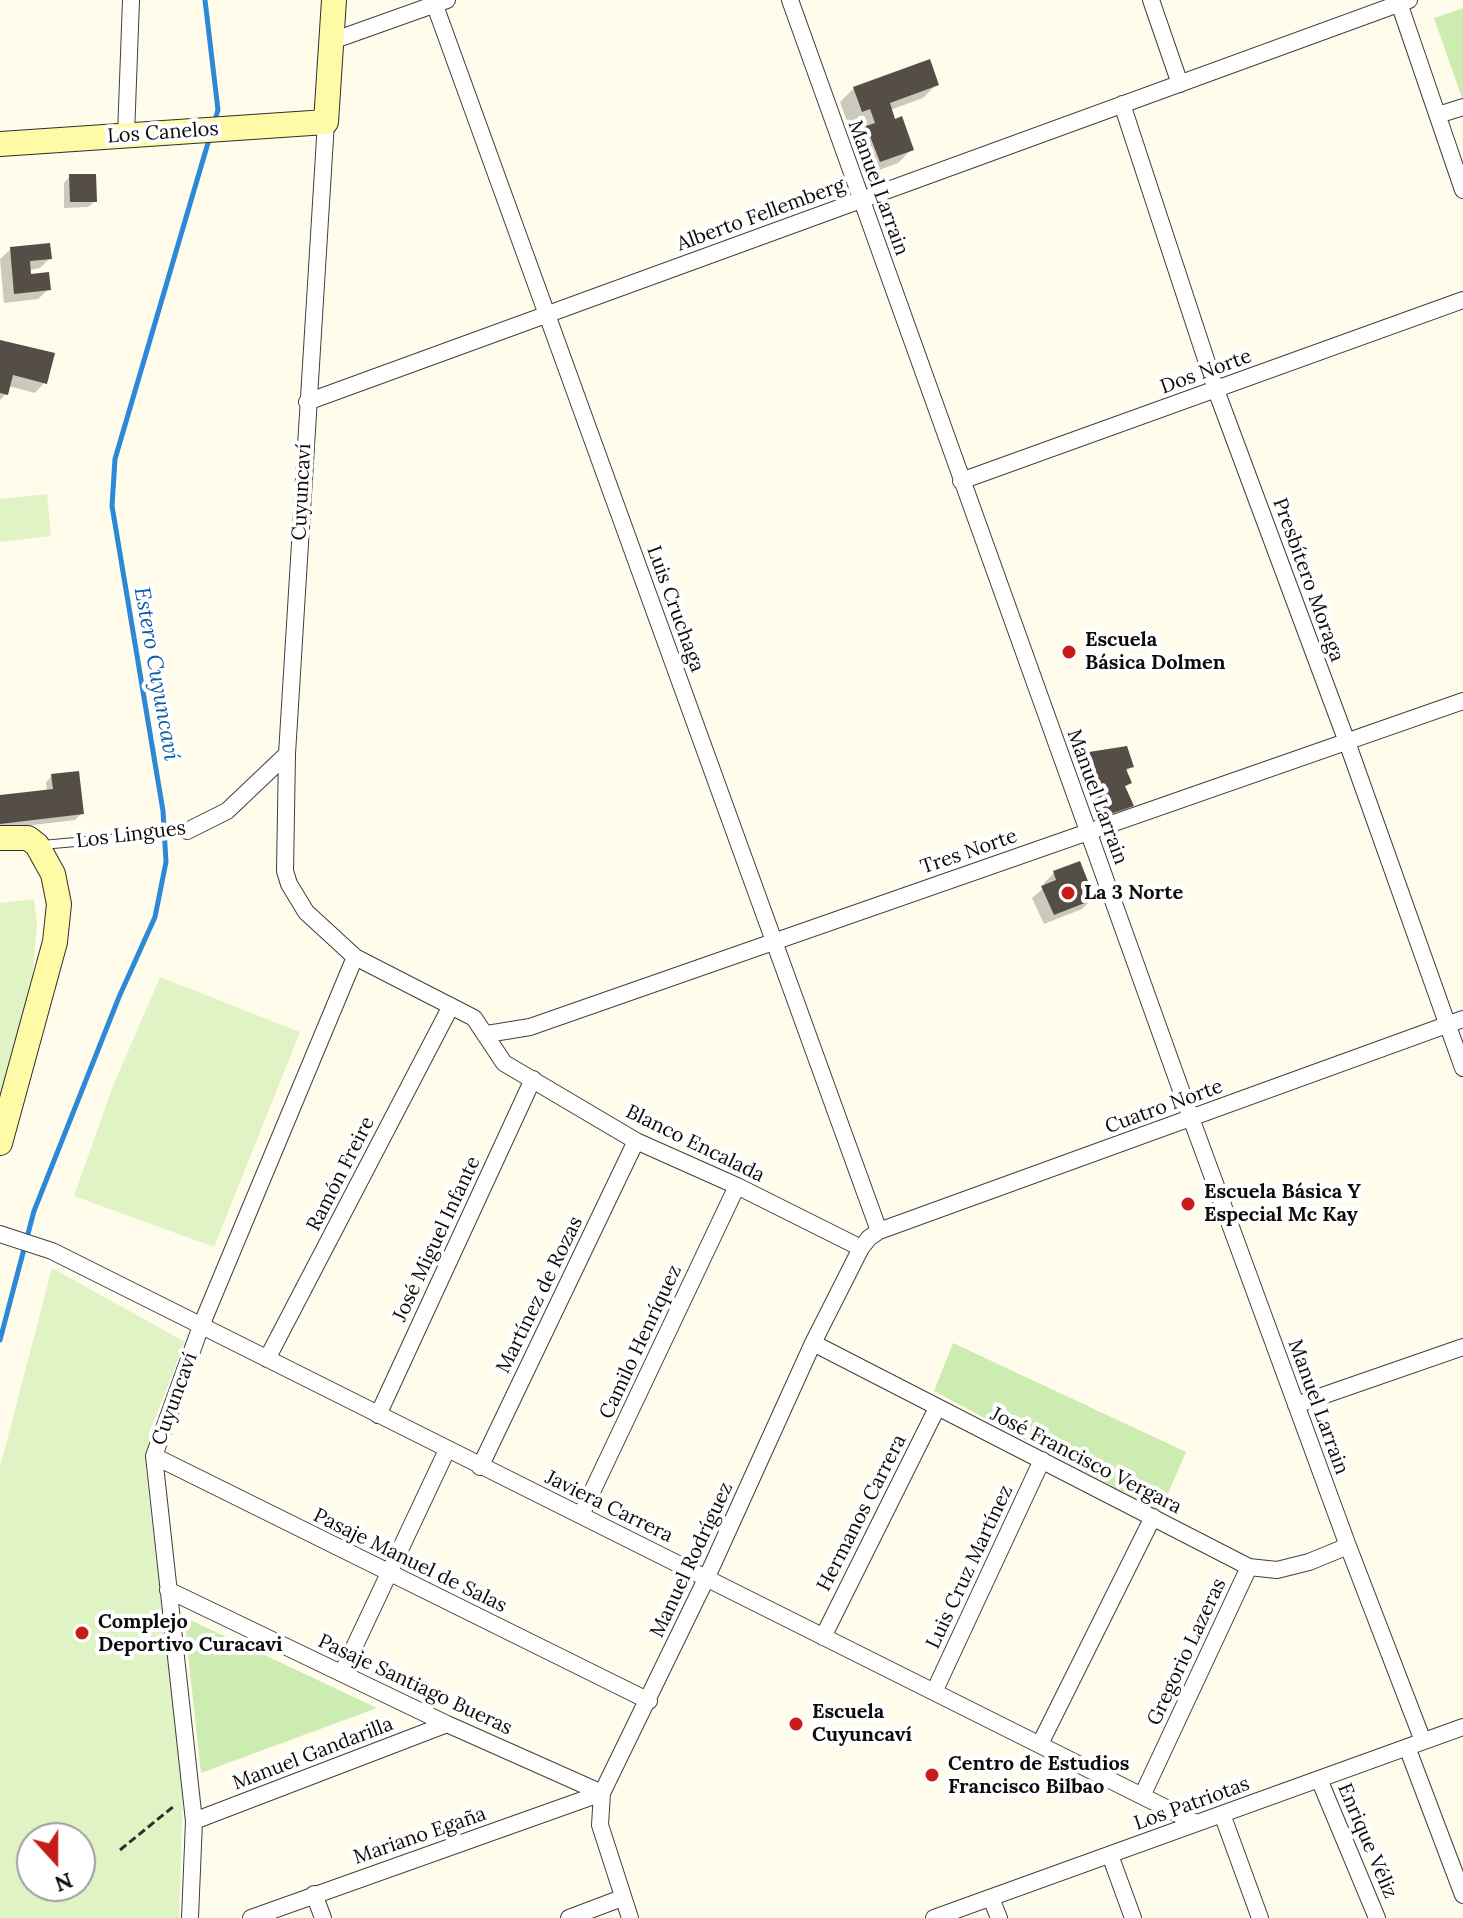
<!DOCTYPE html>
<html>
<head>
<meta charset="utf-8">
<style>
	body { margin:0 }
	#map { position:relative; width:1463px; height:1918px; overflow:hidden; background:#fffceb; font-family:Lora,serif }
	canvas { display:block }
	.north { position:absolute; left:16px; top:1822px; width:80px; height:80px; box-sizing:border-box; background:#fff; border:2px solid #9e9e9e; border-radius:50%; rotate:159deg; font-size:22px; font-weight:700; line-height:32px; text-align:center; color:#0c0c0c }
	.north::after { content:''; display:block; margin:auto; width:28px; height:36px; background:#c61c1a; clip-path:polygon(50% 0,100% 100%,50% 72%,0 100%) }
</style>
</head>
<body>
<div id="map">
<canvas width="1463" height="1918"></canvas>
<div class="north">N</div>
</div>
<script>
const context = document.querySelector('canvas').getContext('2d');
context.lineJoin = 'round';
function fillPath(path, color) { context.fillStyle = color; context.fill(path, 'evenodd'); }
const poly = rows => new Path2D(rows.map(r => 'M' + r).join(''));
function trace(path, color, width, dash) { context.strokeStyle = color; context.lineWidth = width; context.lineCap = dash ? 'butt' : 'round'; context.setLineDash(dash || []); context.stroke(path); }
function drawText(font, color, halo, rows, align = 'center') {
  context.font = font + ' Lora,serif'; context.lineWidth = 8; context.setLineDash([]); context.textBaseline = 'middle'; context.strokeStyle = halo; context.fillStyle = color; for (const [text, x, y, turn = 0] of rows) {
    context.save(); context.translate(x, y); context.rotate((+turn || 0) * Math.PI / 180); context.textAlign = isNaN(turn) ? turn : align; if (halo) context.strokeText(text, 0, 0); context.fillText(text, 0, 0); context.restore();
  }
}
const green = poly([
	[1463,8,1463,101,1434,18],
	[953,1343,1186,1452,1160,1512,934,1391],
	[184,1617,377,1708,201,1773]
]);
const pitch = poly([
	[47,494,51,536,0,542,0,499],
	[34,899,37,924,33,970,0,1114,0,903],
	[160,977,300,1032,214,1247,74,1196,113,1086],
	[52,1268,185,1342,150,1431,146,1471,183,1794,179,1918,0,1918,0,1467],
	[32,1838,80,1838,80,1886,32,1886]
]);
const shadow = poly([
	[937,84,923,98,890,110,912,149,898,163,866,175,853,141,860,135,856,121,848,124,840,102,854,88],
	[70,176,95,201,88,207,64,208,64,183],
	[11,249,50,258,40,268,29,270,29,276,49,289,38,299,4,303,0,259],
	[0,342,45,382,35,393,8,386,6,394,0,400],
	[1090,754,1132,766,1125,773,1130,783,1124,788,1131,805,1125,812,1105,819,1097,816,1083,777,1088,772,1084,760],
	[52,776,82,813,75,820,0,829,0,797,47,792,46,782],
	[1054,873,1092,899,1082,909,1044,924,1032,898,1045,887,1044,883]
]);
const stream = poly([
	[205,0,218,110,214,123],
	[0,1340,34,1211,119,997,155,917,166,862,163,811,112,506,115,459,210,136]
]);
const building = poly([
	[930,59,939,85,890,103,895,119,902,116,914,150,880,162,866,126,875,123,870,109,862,112,853,87],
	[69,174,96,174,97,202,70,202],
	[50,243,52,259,30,261,31,274,49,272,51,290,14,294,10,247],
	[0,340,55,353,47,384,13,375,8,395,0,393],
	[1127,746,1134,767,1126,769,1132,783,1125,786,1134,806,1113,813,1103,810,1088,769,1095,767,1089,752],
	[79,771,84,814,0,824,0,795,53,789,51,774],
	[1080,861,1095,899,1054,915,1041,886,1056,880,1053,871]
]);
const path = poly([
	[143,835,171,833],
	[120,1850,174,1806]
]);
const lane = poly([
	[42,845,131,837]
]);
const street = poly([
	[433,0,879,1231],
	[790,0,1191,1118,1348,1546,1423,1741],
	[1151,0,1180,84],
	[1398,0,1463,190],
	[332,41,447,0],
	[1122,104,1216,390,1347,742,1463,1068],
	[1438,115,1463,107],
	[326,122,287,754,285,871,289,884,306,912,355,957,474,1018,504,1063,636,1141,737,1186,861,1248],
	[126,135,131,0],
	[307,402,1409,0],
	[961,481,1463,300],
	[187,831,227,811,287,754],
	[487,1034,530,1027,1463,701],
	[0,1234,52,1251,1196,1823],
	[813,1343,1249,1567,1277,1570,1309,1562,1348,1546],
	[267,1359,451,1006],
	[1296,1405,1463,1347],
	[378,1415,533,1079],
	[154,1456,649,1701],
	[480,1467,636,1141],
	[581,1515,737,1186],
	[168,1590,447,1724,602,1793],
	[823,1637,937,1408],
	[342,1673,447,1450],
	[934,1692,1042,1460],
	[1040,1744,1153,1517],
	[1407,1747,1463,1895],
	[1319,1779,1377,1918],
	[1142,1796,1249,1567],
	[1222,1814,1260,1918],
	[194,1821,447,1724],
	[1110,1855,1133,1918],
	[314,1894,323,1918],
	[991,1898,999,1918],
	[190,1918,194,1821,154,1456,201,1326,355,957],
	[251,1918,602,1793],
	[569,1918,622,1898],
	[630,1918,600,1825,602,1793,707,1577,813,1343,861,1248,869,1238,879,1231,1463,1019],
	[934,1918,1463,1727]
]);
const secondary = poly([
	[0,144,326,122,334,0],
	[0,838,28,838,37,845,53,874,59,904,55,942,0,1143]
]);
const markers = [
	[1069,652,8,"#c61c1a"],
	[1068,893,8,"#c61c1a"],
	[1188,1204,8,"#c61c1a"],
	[82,1633,8,"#c61c1a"],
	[796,1724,8,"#c61c1a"],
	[932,1775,8,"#c61c1a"]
];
const streetNames = [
	["Los Canelos",163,133,-4],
	["Manuel Larrain",878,188,70],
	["Alberto Fellemberg",761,215,-20],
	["Dos Norte",1206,372,-20],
	["Cuyuncaví",302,492,-87],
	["Presbítero Moraga",1308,580,70],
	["Luis Cruchaga",675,609,70],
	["Manuel Larrain",1097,797,70],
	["Los Lingues",131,835,-7],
	["Tres Norte",969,852,-19],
	["Cuatro Norte",1164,1107,-20],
	["Blanco Encalada",695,1144,26],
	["Ramón Freire",341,1174,-63],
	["José Miguel Infante",437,1239,-65],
	["Martínez de Rozas",540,1295,-64],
	["Camilo Henríquez",641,1342,-65],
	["Cuyuncaví",175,1399,-70],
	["Manuel Larrain",1318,1407,70],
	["José Francisco Vergara",1086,1461,27],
	["Javiera Carrera",609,1507,26],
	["Hermanos Carrera",862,1513,-63],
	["Manuel Rodríguez",692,1560,-65],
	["Pasaje Manuel de Salas",410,1561,26],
	["Luis Cruz Martínez",970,1567,-65],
	["Gregorio Lazeras",1187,1652,-65],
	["Pasaje Santiago Bueras",415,1685,25],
	["Manuel Gandarilla",313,1754,-21],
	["Los Patriotas",1192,1804,-20],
	["Mariano Egaña",420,1836,-19],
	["Enrique Véliz",1367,1841,67]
];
const poiNames = [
	["Escuela",1085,640],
	["Básica Dolmen",1085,663],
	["La 3 Norte",1084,893],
	["Escuela Básica Y",1204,1192],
	["Especial Mc Kay",1204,1215],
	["Complejo",98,1622],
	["Deportivo Curacavi",98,1645],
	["Escuela",812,1712],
	["Cuyuncaví",812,1735],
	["Centro de Estudios",948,1764],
	["Francisco Bilbao",948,1787]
];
const waterNames = [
	["Estero Cuyuncaví",156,674,80]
];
fillPath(green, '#cdecb2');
fillPath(pitch, '#e0f3c4');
fillPath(shadow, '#0003');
trace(stream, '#2d89d7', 5);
fillPath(building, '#554e47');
trace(lane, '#3f3f3f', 10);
trace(street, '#3f3f3f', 18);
trace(secondary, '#2e2e2e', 26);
trace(path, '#2e2e2e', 3, [8, 4]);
trace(lane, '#fff', 8);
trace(street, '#fff', 16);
trace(secondary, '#fffaa6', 24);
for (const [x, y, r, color] of markers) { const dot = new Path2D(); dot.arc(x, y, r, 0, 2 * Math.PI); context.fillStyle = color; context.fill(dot); trace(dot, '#fff', 3); }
drawText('20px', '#0c0c0c', '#fff', streetNames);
drawText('bold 20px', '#0c0c0c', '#fff', poiNames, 'left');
drawText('italic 22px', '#0d5aa6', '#fff', waterNames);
</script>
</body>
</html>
